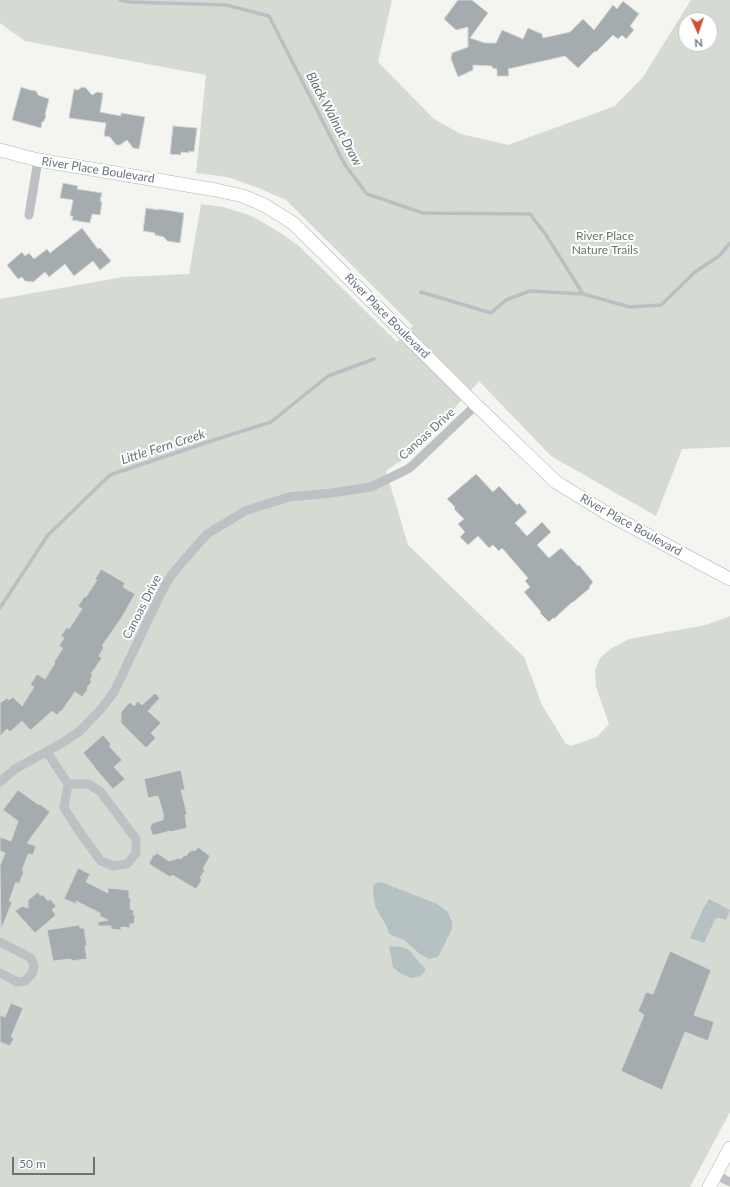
<!DOCTYPE html>
<html>
<head>
<meta charset="utf-8">
<style>
	body { margin:0 }
	#map { position:relative; width:730px; height:1187px; overflow:hidden; background:#f4f4f0; font-family:Lato,sans-serif }
	canvas { display:block }
	.north { position:absolute; left:678px; top:12px; width:40px; height:40px; box-sizing:border-box; background:#fff; border:1px solid #c2c7cb; border-radius:50%; rotate:177deg; font-size:11px; font-weight:700; line-height:16px; text-align:center; color:#66747e }
	.north::after { content:''; display:block; margin:auto; width:14px; height:18px; background:#d05234; clip-path:polygon(50% 0,100% 100%,50% 72%,0 100%) }
	.scale { position:absolute; left:12px; top:1157px; width:83px; height:18px; box-sizing:border-box; border:2px solid #66747e; border-top:0; padding-left:5px; font-size:12px; line-height:14px; white-space:nowrap; color:#66747e; -webkit-text-stroke:3px #fff; paint-order:stroke }
</style>
</head>
<body>
<div id="map">
<canvas width="730" height="1187"></canvas>
<div class="north">N</div>
<div class="scale">50 m</div>
</div>
<script>
const context = document.querySelector('canvas').getContext('2d');
context.lineJoin = 'round';
function fillPath(path, color) { context.fillStyle = color; context.fill(path, 'evenodd'); }
const poly = rows => new Path2D(rows.map(r => 'M' + r).join(''));
function trace(path, color, width, dash) { context.strokeStyle = color; context.lineWidth = width; context.lineCap = dash ? 'butt' : 'round'; context.setLineDash(dash || []); context.stroke(path); }
function drawText(font, color, halo, rows, align = 'center') {
  context.font = font + ' Lato,sans-serif'; context.lineWidth = 4; context.setLineDash([]); context.textBaseline = 'middle'; context.strokeStyle = halo; context.fillStyle = color; for (const [text, x, y, turn = 0] of rows) {
    context.save(); context.translate(x, y); context.rotate((+turn || 0) * Math.PI / 180); context.textAlign = isNaN(turn) ? turn : align; if (halo) context.strokeText(text, 0, 0); context.fillText(text, 0, 0); context.restore();
  }
}
const green = poly([
	[0,0,392,0,378,62,434,119,461,134,508,145,615,106,643,77,691,0,730,0,730,447,682,449,656,516,551,456,479,381,411,456,397,463,386,471,408,545,524,657,542,705,566,744,571,746,597,737,609,724,596,687,595,671,600,658,612,648,629,639,706,625,728,617,730,616,730,1112,690,1187,0,1187,0,299,123,277,189,274,201,204,223,207,249,215,264,223,282,234,299,246,397,342,413,326,286,200,256,187,227,177,196,173,206,75,25,41,0,23],
	[686,20,710,20,710,44,686,44]
]);
const water = poly([
	[381,882,437,904,447,911,452,922,452,929,438,957,429,959,420,954,404,940,389,934,387,927,375,906,373,889,374,884],
	[709,899,730,910,726,920,719,918,715,919,704,943,690,938,703,909],
	[389,946,401,947,408,949,426,970,420,976,412,978,401,974,393,967]
]);
const stream = poly([
	[120,0,130,2,226,5,269,16,345,165,367,194,423,213,530,214,546,235,583,294],
	[421,292,491,313,506,300,530,291,583,294,630,307,661,305,695,272,719,256,730,243],
	[0,608,48,535,110,475,214,440,271,422,328,376,374,359]
]);
const building = poly([
	[458,0,472,0,488,13,470,38,485,43,496,43,502,30,523,39,528,28,542,34,543,38,570,32,583,19,594,30,613,5,617,9,623,1,639,14,630,26,634,30,626,39,622,35,618,39,613,35,596,52,595,51,578,68,565,56,508,69,509,76,497,76,497,69,492,68,492,66,473,65,473,70,458,77,451,59,452,53,468,47,468,27,456,30,444,19,458,0],
	[21,87,30,90,36,91,38,95,49,99,45,115,46,116,44,121,42,122,41,128,12,120,21,87],
	[82,87,86,88,92,95,97,92,103,93,100,112,121,116,121,113,145,117,139,149,133,148,127,140,120,145,116,145,110,137,104,136,106,123,69,118,74,89,78,90,82,87],
	[173,126,197,128,194,152,189,151,189,153,181,152,181,155,170,154,173,126],
	[63,183,78,186,77,189,102,193,100,201,102,202,100,215,92,214,90,223,72,220,73,216,70,216,73,200,60,198,63,183],
	[146,208,159,210,159,209,184,213,180,243,167,241,164,237,155,235,155,233,143,231,146,208],
	[82,228,98,249,100,248,111,261,100,270,93,261,74,276,65,264,49,277,45,272,33,282,25,281,22,277,18,279,7,265,22,252,25,256,29,253,34,259,47,249,50,253,82,228],
	[476,474,493,492,499,486,517,505,519,503,527,512,515,523,527,536,542,522,551,532,537,545,549,558,561,548,578,566,579,565,593,582,589,587,590,588,572,603,572,602,554,619,553,618,549,622,540,613,541,612,524,592,530,587,525,581,528,578,502,548,499,551,493,545,489,548,478,536,468,545,460,537,465,532,458,524,464,519,454,509,455,507,447,499,476,474],
	[101,569,125,583,123,587,135,594,122,617,102,646,104,647,99,656,102,658,91,674,93,675,90,680,92,681,87,688,88,689,82,697,75,692,61,712,60,711,57,715,52,711,32,729,30,730,22,721,10,732,7,729,0,736,0,703,7,698,9,700,13,697,22,706,34,687,30,685,37,674,45,679,55,663,54,662,63,648,59,646,64,638,61,636,67,627,69,629,82,609,78,606,85,596,86,597,97,580,95,579,101,569],
	[155,693,160,698,148,711,161,723,151,733,156,738,146,748,121,723,121,712,130,702,134,706,138,701,142,705,155,693],
	[103,735,111,744,109,746,122,760,114,767,125,779,113,789,94,767,94,766,83,753,103,735],
	[181,770,185,790,181,790,187,814,185,815,187,828,170,832,171,831,154,835,152,835,150,826,152,825,152,823,163,820,163,817,164,816,158,796,148,798,144,779,181,770],
	[18,790,39,805,40,804,50,812,27,843,36,846,33,855,28,854,22,871,24,871,19,884,16,882,9,901,12,902,1,930,0,866,5,853,0,851,0,837,11,841,18,821,3,810,18,790],
	[198,847,210,856,203,869,205,870,200,878,202,880,196,889,172,875,170,877,149,864,153,855,155,855,157,853,169,861,179,858,181,859,184,855,186,856,190,851,196,850,198,847],
	[78,868,90,874,86,882,108,893,108,888,129,890,129,898,131,898,130,909,134,910,133,915,135,915,134,924,130,924,130,928,121,927,121,930,111,929,111,926,98,926,98,922,108,920,100,916,100,913,76,901,77,904,64,899,78,868],
	[38,892,40,895,43,895,48,901,50,899,56,906,52,910,56,915,35,933,15,911,22,906,28,908,28,900,38,892],
	[79,925,80,928,84,928,87,946,85,946,87,959,71,961,71,959,53,961,47,930,79,925],
	[670,951,711,970,694,1015,714,1022,708,1041,685,1032,662,1090,621,1071,644,1015,638,1011,646,992,653,994,670,951],
	[11,1003,23,1008,11,1037,14,1038,10,1046,0,1042,0,1015,5,1017,11,1003]
]);
const street = poly([
	[29,215,38,160],
	[47,752,68,784,64,808,81,834,101,861,113,866,127,864,136,853,136,839,100,791,88,784,68,784],
	[0,782,15,769,64,742,81,730,101,709,114,692,161,593,170,577,184,560,207,534,245,511,289,497,331,493,371,487,408,469,413,465,476,405],
	[0,942,31,958,34,966,32,974,25,981,17,982,0,973],
	[716,1175,730,1182]
]);
const secondary = poly([
	[0,150,38,160,216,190,243,196,264,205,293,223,476,405,556,482,608,514,730,579],
	[709,1187,730,1148]
]);
const streetNames = [
	["River Place Boulevard",98,170,9],
	["River Place Boulevard",387,316,45],
	["Canoas Drive",427,434,-42],
	["River Place Boulevard",631,525,29],
	["Canoas Drive",142,607,-63]
];
const parkNames = [
	["River Place",605,236],
	["Nature Trails",605,250]
];
const waterNames = [
	["Black Walnut Draw",334,119,62],
	["Little Fern Creek",163,447,-18]
];
fillPath(green, '#d5dad2');
fillPath(water, '#b6c1c4');
trace(stream, '#b6c1c4', 3.5);
fillPath(building, '#a4acb0');
trace(building, '#d5d5d3', 1);
trace(secondary, '#b0b5b8', 14);
trace(street, '#bdc1c4', 9);
trace(secondary, '#fff', 13);
drawText('12px', '#66747e', '#fff', streetNames);
drawText('12px', '#687664', '#fff', parkNames);
drawText('italic 13px', '#62767b', '#fff', waterNames);
</script>
</body>
</html>
